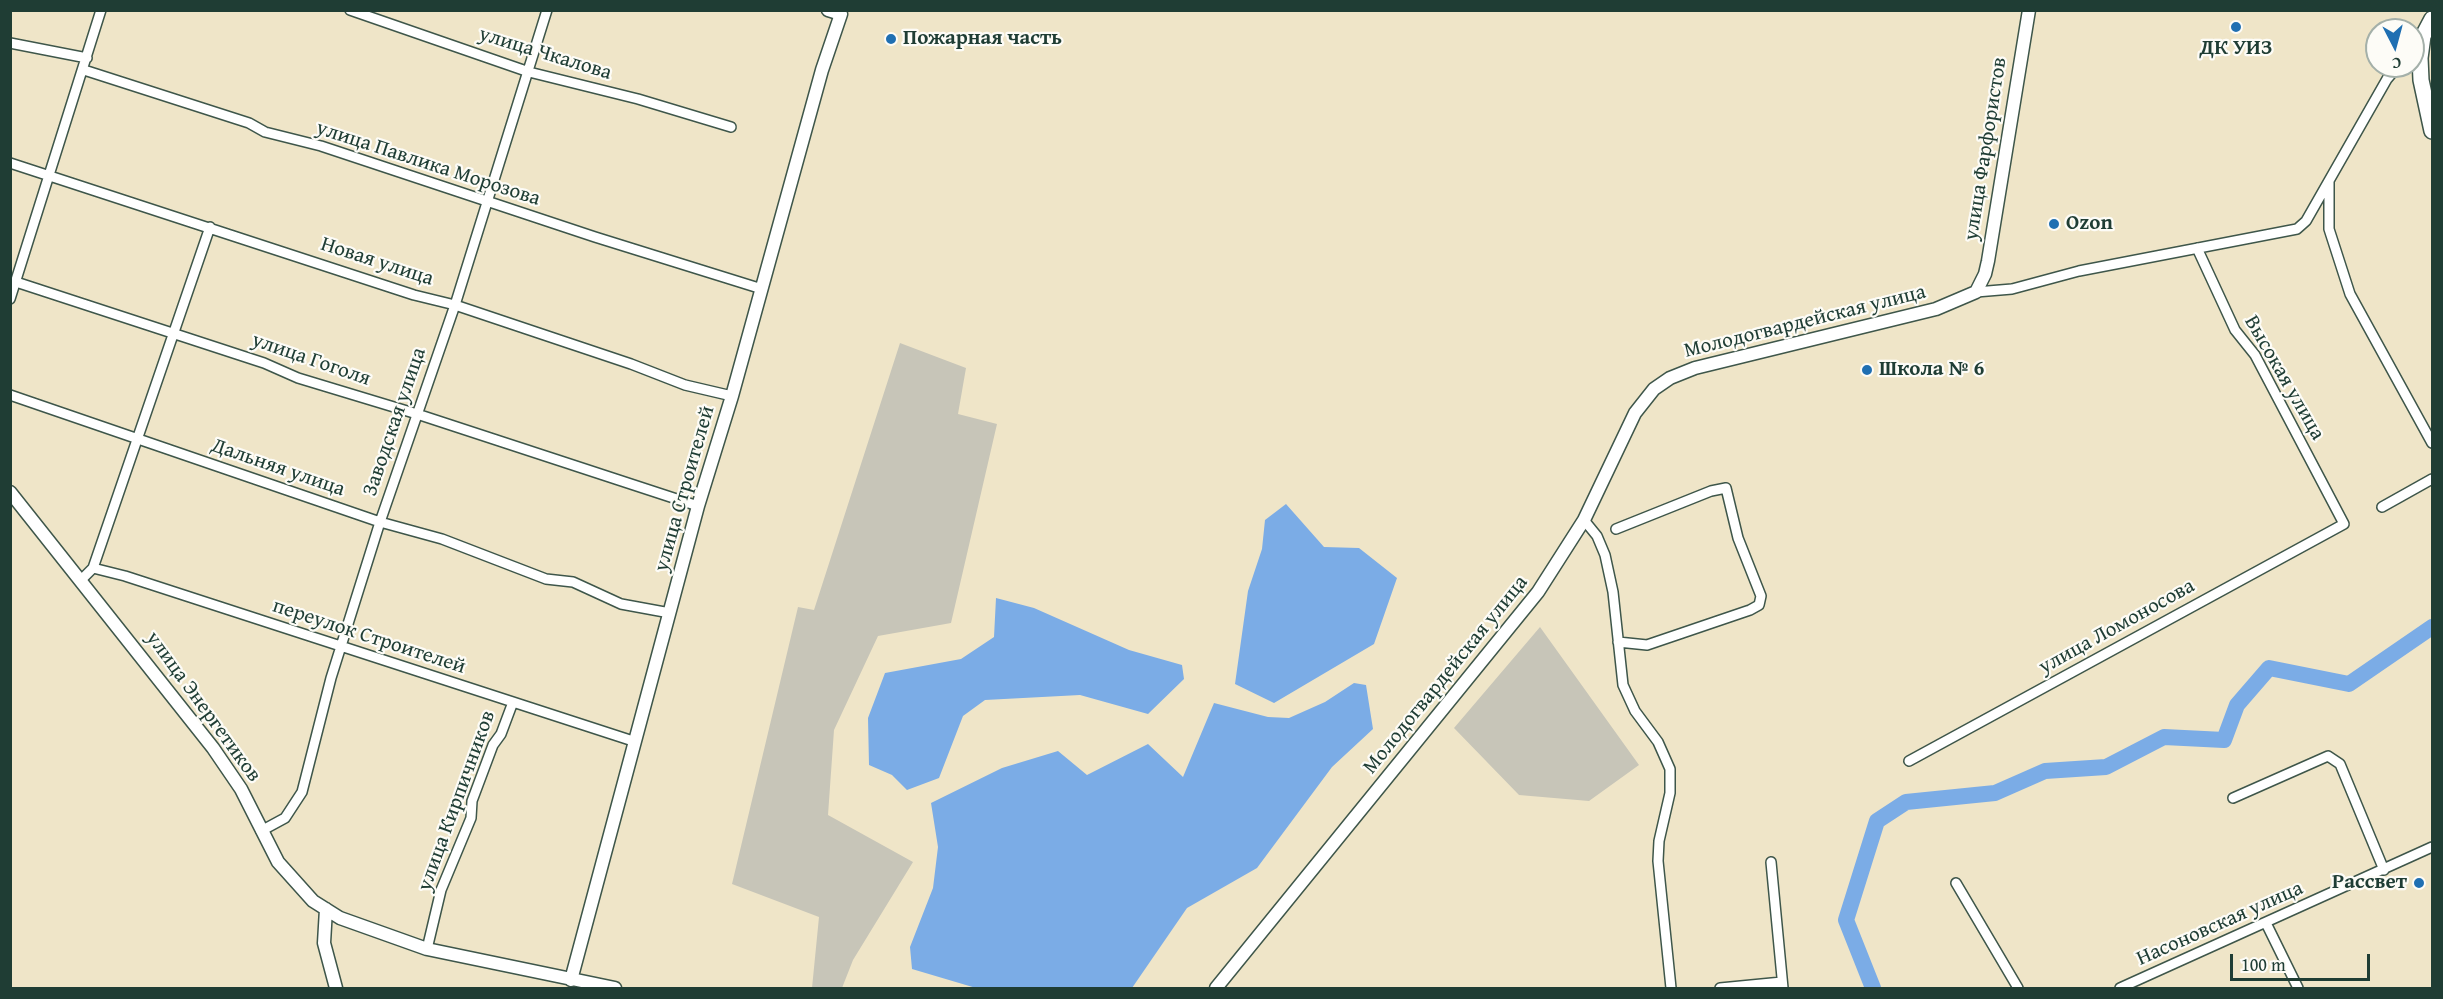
<!DOCTYPE html>
<html>
<head>
<meta charset="utf-8">
<style>
	body { margin:0 }
	#map { position:relative; width:2443px; height:999px; overflow:hidden; background:#efe5c8; font-family:"Gentium Book Plus",serif }
	canvas { display:block }
	.frame { position:absolute; inset:0; border:12px solid #1f3d34; pointer-events:none }
	.north { position:absolute; left:2365px; top:18px; width:60px; height:60px; box-sizing:border-box; background:#fdfcf7; border:2px solid #a4b0a9; border-radius:50%; rotate:174deg; font-size:16px; font-weight:700; line-height:24px; text-align:center; color:#1f3d34 }
	.north::after { content:''; display:block; margin:auto; width:21px; height:27px; background:#1f6fb2; clip-path:polygon(50% 0,100% 100%,50% 72%,0 100%) }
	.scale { position:absolute; left:2230px; top:954px; width:140px; height:27px; box-sizing:border-box; border:3px solid #1f3d34; border-top:0; padding-left:8px; font-size:18px; line-height:21px; white-space:nowrap; color:#1f3d34; -webkit-text-stroke:4px #fdfcf7; paint-order:stroke }
</style>
</head>
<body>
<div id="map">
<canvas width="2443" height="999"></canvas>
<div class="frame"></div>
<div class="north">С</div>
<div class="scale">100 m</div>
</div>
<script>
const context = document.querySelector('canvas').getContext('2d');
context.lineJoin = 'round';
function fillPath(path, color) { context.fillStyle = color; context.fill(path, 'evenodd'); }
const poly = rows => new Path2D(rows.map(r => 'M' + r).join(''));
function trace(path, color, width, dash) { context.strokeStyle = color; context.lineWidth = width; context.lineCap = dash ? 'butt' : 'round'; context.setLineDash(dash || []); context.stroke(path); }
function drawText(font, color, halo, rows, align = 'center') {
  context.font = font + ' "Gentium Book Plus",serif'; context.lineWidth = 4.5; context.setLineDash([]); context.textBaseline = 'middle'; context.strokeStyle = halo; context.fillStyle = color; for (const [text, x, y, turn = 0] of rows) {
    context.save(); context.translate(x, y); context.rotate((+turn || 0) * Math.PI / 180); context.textAlign = isNaN(turn) ? turn : align; if (halo) context.strokeText(text, 0, 0); context.fillText(text, 0, 0); context.restore();
  }
}
const industrial = poly([
	[900,343,966,368,958,414,997,424,951,623,878,636,834,730,828,815,913,862,853,960,842,988,812,988,819,917,732,884,798,607,814,610],
	[1540,627,1639,765,1589,801,1519,795,1454,728]
]);
const water = poly([
	[1286,504,1324,547,1359,548,1397,578,1374,644,1274,703,1235,684,1248,591,1262,549,1265,520],
	[996,598,1034,608,1129,650,1182,665,1184,679,1148,714,1080,695,985,700,963,716,939,778,907,790,892,775,869,765,868,718,885,673,961,659,994,637],
	[1354,683,1366,685,1373,729,1332,767,1257,868,1187,908,1132,988,976,988,912,969,910,947,933,888,938,847,931,803,1002,768,1058,751,1087,775,1148,744,1183,777,1214,703,1268,717,1289,718,1325,702]
]);
const river = poly([
	[1873,988,1846,920,1877,821,1906,802,1995,793,2045,771,2106,767,2164,737,2224,740,2237,705,2269,668,2349,684,2432,627]
]);
const minor = poly([
	[350,10,529,72,638,99,731,127],
	[10,43,87,58],
	[84,70,249,123,265,132,321,146,595,237,762,289],
	[10,163,414,295,455,305,631,364,685,385,732,396],
	[2329,182,2329,229,2350,294,2432,443],
	[16,282,264,363,298,378,417,414,698,506],
	[1976,292,2012,289,2079,271,2297,229,2306,221,2387,79,2398,66],
	[10,299,101,10],
	[10,395,380,522,442,539,546,579,573,582,621,604,670,613],
	[2382,507,2432,479],
	[1584,520,1597,536,1605,555,1613,592,1623,685,1635,711,1658,742,1670,769,1670,793,1659,841,1658,861,1671,988],
	[1616,529,1711,491,1726,488,1738,538,1761,596,1759,605,1750,610,1647,645,1618,642],
	[93,568,125,576,633,741],
	[81,580,93,568,210,227],
	[1909,761,2344,524,2255,355,2235,330,2197,248],
	[2233,798,2328,756,2340,764,2384,870],
	[261,831,285,818,302,792,331,678,380,522,455,305,547,10],
	[1771,862,1783,988],
	[1956,883,2018,988],
	[2266,923,2298,988],
	[427,949,441,890,471,818,472,801,493,745,501,734,513,702],
	[1720,988,1782,982],
	[2120,988,2432,847]
]);
const tertiary = poly([
	[10,492,213,748,241,789,278,862,313,901,340,918,427,949,615,988],
	[326,909,324,943,336,988],
	[571,980,698,506,732,396,822,70,841,14,828,10],
	[1216,988,1538,592,1584,520,1635,413,1654,389,1670,378,1695,368,1936,309,1976,292,1985,274,1988,261,2029,10]
]);
const primary = poly([
	[2432,19,2423,36,2420,58,2421,80,2432,131]
]);
const markers = [
	[2236,27,6,"#1f6fb2"],
	[891,39,6,"#1f6fb2"],
	[2054,224,6,"#1f6fb2"],
	[1867,370,6,"#1f6fb2"],
	[2419,883,6,"#1f6fb2"]
];
const poiNames = [
	["Пожарная часть",903,39],
	["ДК УИЗ",2236,49,"center"],
	["Ozon",2066,224],
	["Школа № 6",1879,370],
	["Рассвет",2407,883,"right"]
];
const streetNames = [
	["улица Чкалова",545,54,17],
	["улица Фарфористов",1986,149,-81],
	["улица Павлика Морозова",428,164,18],
	["Новая улица",377,262,18],
	["Молодогвардейская улица",1805,322,-14],
	["улица Гоголя",311,360,19],
	["Высокая улица",2284,378,60],
	["Заводская улица",395,422,-71],
	["Дальняя улица",278,468,19],
	["улица Строителей",685,489,-74],
	["улица Ломоносова",2117,627,-29],
	["переулок Строителей",369,637,18],
	["Молодогвардейская улица",1446,675,-51],
	["улица Энергетиков",203,707,54],
	["улица Кирпичников",457,801,-70],
	["Насоновская улица",2220,924,-24]
];
fillPath(industrial, '#c7c5b8');
fillPath(water, '#7bace6');
trace(river, '#7bace6', 16);
trace(minor, '#3e564a', 12);
trace(tertiary, '#3e564a', 15);
trace(primary, '#3e564a', 18);
trace(minor, '#fff', 9);
trace(tertiary, '#fff', 12);
trace(primary, '#fff', 15);
for (const [x, y, r, color] of markers) { const dot = new Path2D(); dot.arc(x, y, r, 0, 2 * Math.PI); context.fillStyle = color; context.fill(dot); trace(dot, '#fdfcf7', 2); }
drawText('bold 21px', '#1f3d34', '#fdfcf7', poiNames, 'left');
drawText('21px', '#1f3d34', '#fdfcf7', streetNames);
</script>
</body>
</html>
